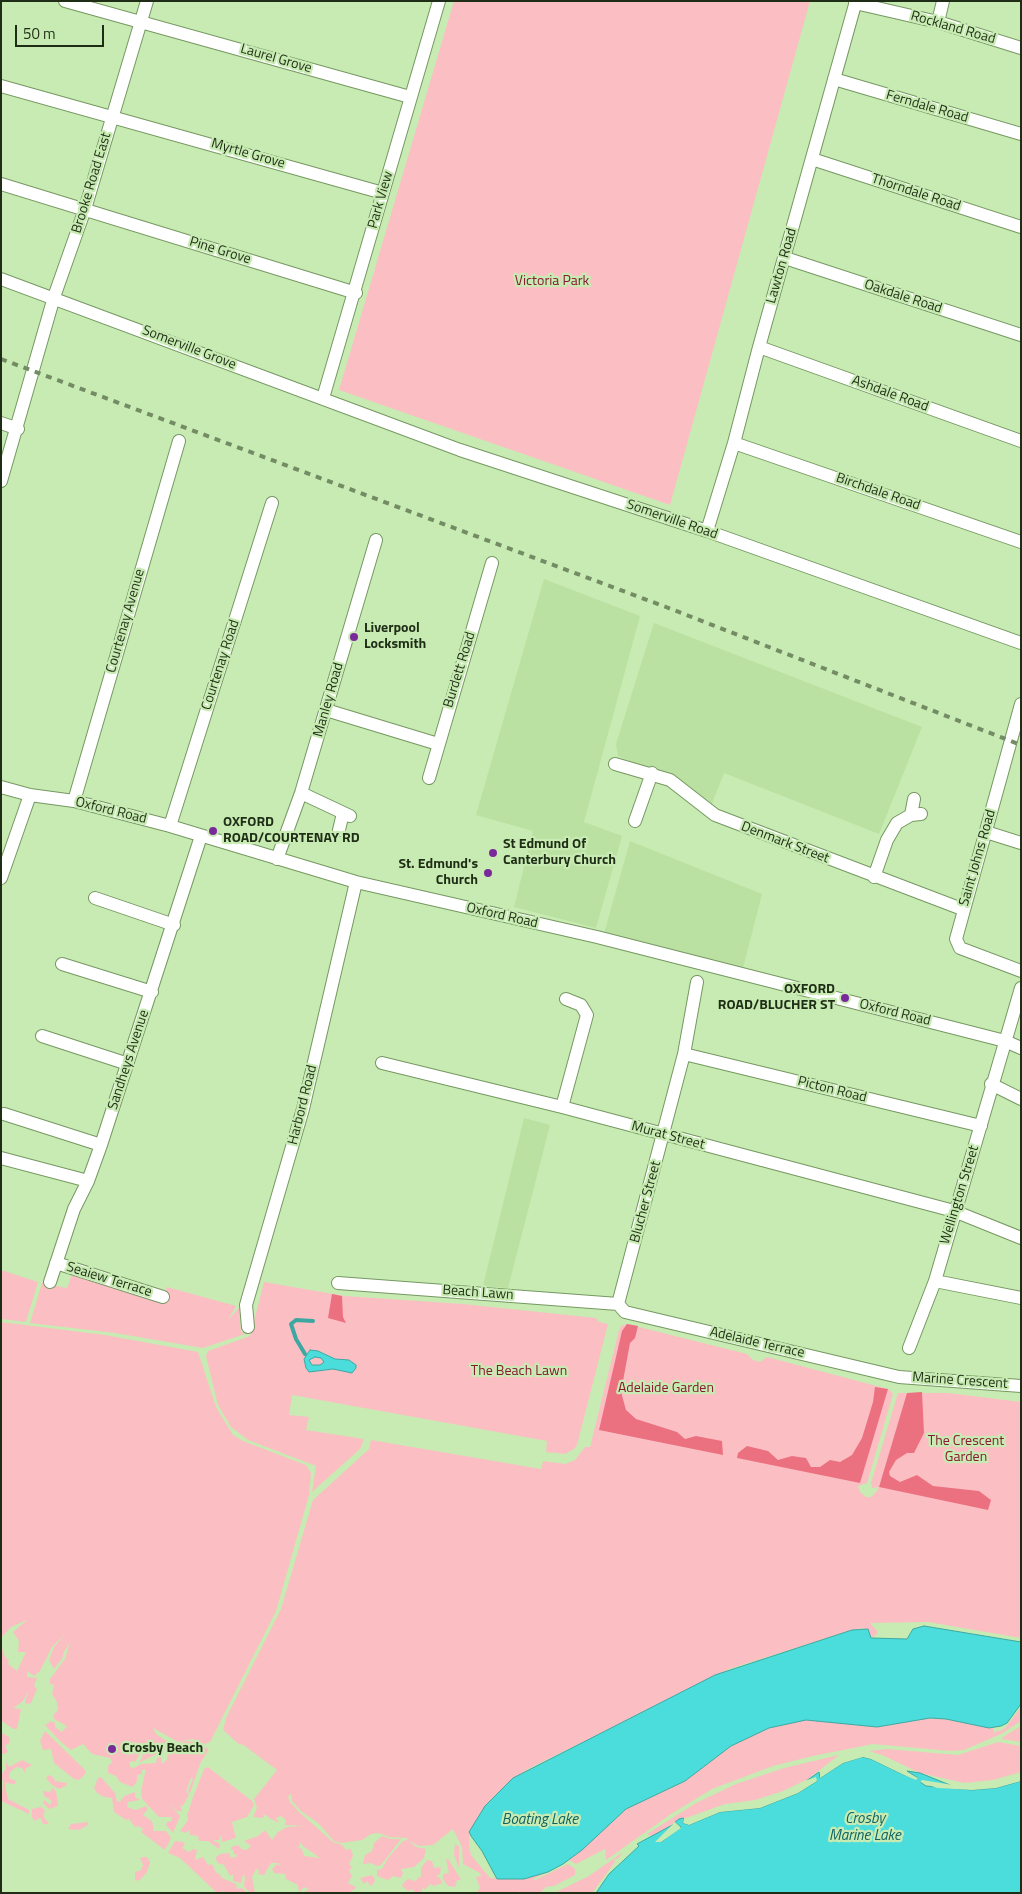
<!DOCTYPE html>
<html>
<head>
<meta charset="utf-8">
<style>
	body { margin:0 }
	#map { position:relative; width:1022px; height:1894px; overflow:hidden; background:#c7ebb2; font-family:"Titillium Web",sans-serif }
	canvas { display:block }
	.frame { position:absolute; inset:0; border:2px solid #1f2d16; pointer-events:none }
	.scale { position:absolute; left:15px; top:25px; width:89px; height:22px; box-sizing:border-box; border:2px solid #1f2d16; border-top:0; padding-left:6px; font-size:15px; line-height:18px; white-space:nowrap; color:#1f2d16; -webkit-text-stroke:4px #c7ebb2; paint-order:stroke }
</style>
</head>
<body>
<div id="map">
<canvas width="1022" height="1894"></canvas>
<div class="frame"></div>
<div class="scale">50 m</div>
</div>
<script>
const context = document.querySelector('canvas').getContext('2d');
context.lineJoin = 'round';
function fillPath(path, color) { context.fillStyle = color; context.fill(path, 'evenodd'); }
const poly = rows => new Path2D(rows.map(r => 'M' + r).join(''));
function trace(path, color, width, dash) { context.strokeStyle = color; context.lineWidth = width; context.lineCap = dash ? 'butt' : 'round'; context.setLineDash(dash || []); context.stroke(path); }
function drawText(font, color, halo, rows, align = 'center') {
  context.font = font + ' "Titillium Web",sans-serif'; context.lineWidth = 4.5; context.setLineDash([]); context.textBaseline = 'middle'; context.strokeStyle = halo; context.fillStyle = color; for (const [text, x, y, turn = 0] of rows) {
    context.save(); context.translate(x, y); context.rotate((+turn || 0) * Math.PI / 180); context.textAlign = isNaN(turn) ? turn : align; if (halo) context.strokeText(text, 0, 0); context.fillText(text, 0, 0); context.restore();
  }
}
const built = poly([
	[544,579,640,616,584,822,622,836,596,928,514,907,533,831,476,815],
	[654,623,922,727,879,834,724,773,711,806,687,786,618,756,616,744],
	[630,841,762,894,742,972,603,937],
	[524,1118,550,1125,508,1288,483,1286]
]);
const green = poly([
	[454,1,810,1,670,505,339,390],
	[1,1270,38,1282,26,1322,1,1319],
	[72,1273,163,1300,167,1287,236,1306,228,1320,239,1308,241,1332,245,1334,203,1348,115,1333,30,1323,42,1283,66,1288,68,1286],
	[264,1282,345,1296,463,1304,596,1318,599,1322,608,1324,577,1445,574,1449,565,1454,546,1452,547,1441,292,1395,289,1415,309,1417,306,1430,364,1439,360,1449,312,1492,316,1466,248,1440,231,1427,218,1405,206,1356,208,1351,250,1336],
	[1,1322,105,1335,198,1352,216,1407,233,1435,243,1441,306,1465,311,1473,309,1495,276,1611,210,1742,204,1744,192,1739,178,1742,153,1728,156,1734,171,1744,172,1747,138,1763,142,1758,144,1747,135,1762,132,1761,129,1763,130,1767,134,1768,141,1764,156,1763,157,1758,162,1755,161,1764,167,1760,168,1753,178,1744,185,1741,195,1742,209,1749,200,1764,190,1793,188,1791,193,1779,191,1778,186,1791,189,1794,183,1806,180,1805,182,1811,177,1811,169,1803,180,1816,173,1833,166,1825,167,1822,171,1821,172,1817,159,1817,142,1799,141,1791,146,1769,142,1770,142,1774,137,1775,137,1781,133,1787,130,1786,120,1782,116,1776,108,1773,108,1766,112,1762,110,1758,92,1754,83,1744,71,1750,62,1743,45,1725,51,1721,55,1723,55,1727,62,1732,67,1726,54,1719,53,1715,58,1710,57,1702,52,1694,54,1685,50,1684,50,1679,65,1659,70,1642,64,1652,62,1659,54,1669,49,1660,54,1647,66,1633,52,1647,40,1671,34,1676,27,1671,27,1677,37,1678,34,1686,37,1689,31,1703,26,1704,25,1701,29,1691,22,1702,13,1708,21,1709,17,1729,14,1729,1,1721,1,1645,5,1657,9,1660,8,1664,17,1671,26,1652,18,1652,19,1641,13,1632,27,1620,11,1627,1,1638],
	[627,1324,747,1354,753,1360,760,1362,767,1357,888,1389,893,1394,867,1483,858,1486,860,1492,866,1497,871,1497,877,1491,878,1487,872,1488,871,1483,898,1393,948,1393,1021,1402,1021,1638,928,1622,870,1623,878,1632,873,1638,863,1628,852,1630,729,1669,528,1769,508,1783,490,1800,469,1832,469,1846,471,1855,490,1878,524,1879,548,1872,533,1879,535,1880,568,1864,575,1869,575,1875,554,1886,546,1887,540,1893,521,1893,519,1890,519,1893,476,1893,480,1888,476,1877,481,1876,480,1873,463,1864,462,1847,453,1829,433,1845,419,1846,409,1841,416,1847,426,1849,424,1858,414,1867,401,1869,403,1873,401,1878,393,1876,388,1880,385,1879,377,1876,377,1870,382,1869,388,1858,403,1841,408,1840,407,1838,389,1837,379,1833,371,1834,362,1840,341,1843,334,1841,319,1824,301,1811,292,1801,291,1794,288,1797,290,1802,299,1812,333,1842,342,1845,346,1850,351,1849,353,1856,349,1864,352,1867,349,1871,352,1876,348,1883,356,1887,354,1890,351,1890,352,1893,303,1893,309,1889,304,1887,299,1893,298,1885,286,1879,285,1874,274,1873,272,1869,277,1864,281,1866,278,1863,271,1863,264,1875,258,1874,259,1870,256,1869,252,1877,255,1893,251,1893,244,1887,245,1876,243,1875,241,1883,233,1881,233,1874,230,1876,224,1865,218,1863,215,1858,220,1854,229,1853,231,1858,238,1856,233,1853,234,1850,231,1850,231,1847,238,1845,243,1850,248,1849,251,1846,244,1841,258,1836,265,1830,272,1840,278,1832,287,1827,304,1826,285,1825,286,1820,281,1816,276,1818,279,1823,269,1818,265,1814,263,1818,253,1817,257,1808,254,1799,277,1770,242,1744,240,1745,223,1730,226,1718,281,1609,313,1500,369,1449,371,1440,541,1469,543,1461,565,1464,575,1460,585,1447,590,1447,619,1330,621,1326],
	[299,1841,303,1846,320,1858,304,1856,302,1849,295,1846,300,1847],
	[1021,1707,1021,1721,1001,1734,964,1750,950,1751,873,1744,813,1756,773,1766,712,1789,671,1814,606,1860,605,1849,576,1864,569,1860,626,1809,685,1781,731,1746,769,1728,806,1720,877,1727,930,1718,946,1719,993,1728,995,1734,997,1730,1000,1731,1005,1728],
	[1021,1726,1021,1742,1002,1739,1003,1737],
	[45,1731,84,1769,86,1773,79,1780,74,1779,54,1763,51,1749,43,1750,40,1741],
	[1,1732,10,1738,9,1744,5,1745,8,1752,4,1754,1,1753],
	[998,1742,1021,1746,1021,1772,993,1780,964,1783,920,1773,882,1755,869,1751,887,1749,958,1755],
	[839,1755,808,1779,783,1791,755,1800,725,1804,675,1822,654,1837,647,1834,696,1803,736,1784,784,1768],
	[22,1760,32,1765,25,1769,26,1774,22,1768,16,1767,10,1772,9,1778,16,1781,15,1784,5,1783,6,1790,8,1799,29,1810,29,1814,1,1801,3,1783,1,1774,6,1769,6,1762,9,1767],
	[208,1767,252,1801,254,1805,247,1817,232,1822,236,1838,222,1842,221,1835,219,1840,213,1840,220,1844,219,1849,208,1841,199,1841,198,1836,190,1835,189,1830,186,1833,180,1831,188,1820,187,1816,192,1800,204,1769],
	[49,1775,53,1777,55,1781,67,1783,66,1786,59,1789,52,1785,46,1778],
	[101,1777,115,1793,117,1801,120,1802,124,1796,135,1792,135,1797,140,1800,128,1802,127,1807,136,1810,146,1806,148,1809,143,1815,152,1821,154,1831,166,1831,171,1838,165,1850,141,1832,143,1829,138,1826,135,1827,129,1819,126,1820,114,1812,112,1798,104,1797,97,1793,94,1788,98,1778],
	[52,1788,56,1791,58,1806,49,1809,43,1803,44,1800,50,1805,52,1801,44,1796,43,1791,50,1792],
	[40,1807,45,1810,43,1816,49,1824,43,1824,41,1818,34,1821,32,1817,32,1809],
	[88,1822,88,1825,79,1830,68,1829,71,1824],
	[382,1836,391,1839,401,1839,381,1865,377,1866,371,1863,363,1864,365,1855,372,1851,374,1843],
	[175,1841,183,1842,185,1844,182,1848,189,1852,193,1849,197,1850,195,1860,203,1857,208,1865,212,1864,217,1874,219,1873,222,1878,236,1884,237,1889,242,1888,247,1893,224,1893,224,1891,217,1893,180,1858,168,1853],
	[455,1844,459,1846,459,1868,454,1855],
	[623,1852,618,1859,614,1859,615,1862,592,1893,554,1893,589,1876],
	[143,1857,147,1857,150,1862,147,1872,140,1880,135,1881,135,1872,141,1870,143,1865,140,1858],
	[446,1859,449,1860,461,1880,457,1880,455,1887,448,1886,443,1879,443,1874,449,1873],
	[427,1860,432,1861,434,1868,441,1867,440,1874,436,1876,440,1878,442,1883,434,1886,430,1884,425,1890,423,1887,421,1893,413,1893,414,1889,408,1891,402,1886,404,1882,408,1879,415,1881,421,1876,421,1868],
	[372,1875,375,1880,373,1884,371,1886,367,1881,364,1884,360,1878]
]);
const forest = poly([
	[332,1294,342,1296,343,1317,346,1323,328,1318],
	[627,1324,638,1326,635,1338,630,1343,621,1392,626,1410,636,1419,677,1432,685,1439,696,1436,722,1441,723,1455,599,1430,622,1331],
	[875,1387,888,1389,860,1483,737,1458,738,1453,747,1446,768,1451,778,1460,792,1456,806,1458,811,1467,820,1467,830,1460,840,1462,852,1455,862,1438,873,1402],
	[922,1392,924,1433,914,1453,907,1453,896,1460,889,1472,890,1476,900,1482,917,1475,933,1486,979,1491,991,1500,988,1510,879,1487,907,1393]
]);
const water = poly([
	[310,1350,318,1351,335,1359,349,1360,356,1365,356,1368,352,1373,333,1369,309,1372,306,1368,304,1359,310,1350],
	[315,1357,321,1358,324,1362,320,1365,312,1365,309,1360,315,1357],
	[924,1626,1021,1642,1021,1704,1007,1723,1001,1726,989,1728,946,1719,930,1718,877,1727,806,1720,769,1728,731,1746,685,1781,626,1809,582,1850,563,1864,548,1872,524,1879,497,1879,482,1851,471,1836,469,1832,485,1806,513,1778,715,1675,852,1630,868,1629,871,1638,907,1639,913,1629,924,1626],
	[862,1757,871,1759,904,1775,918,1778,907,1771,920,1773,950,1785,920,1782,926,1786,972,1790,996,1788,1021,1781,1021,1893,596,1893,609,1874,639,1846,637,1844,676,1823,661,1842,681,1827,675,1822,679,1819,684,1818,683,1823,689,1825,720,1812,760,1808,798,1793,817,1781,813,1779,806,1781,819,1772,820,1778,843,1763,862,1757]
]);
const pier = poly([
	[862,1754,872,1756,918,1778,916,1780,904,1775,871,1759,863,1757,843,1763,820,1778,820,1773,842,1761],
	[816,1777,817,1781,798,1793,760,1808,720,1812,689,1825,683,1823,684,1818,687,1818,686,1821,689,1822,720,1809,759,1806,797,1791,812,1782,806,1784,804,1781],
	[1021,1778,1021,1781,996,1788,972,1790,937,1788,920,1782,922,1780,972,1788,996,1785],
	[675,1822,681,1828,661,1842,655,1842]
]);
const stream = poly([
	[305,1354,296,1339,291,1324,296,1320,313,1321]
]);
const minor = poly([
	[65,1,410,97],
	[855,3,938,22,1021,48],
	[938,22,943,1],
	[834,79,1021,134],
	[1,86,383,193],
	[812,159,1021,227],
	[1,184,356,293],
	[785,258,1021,335],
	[1,279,460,450,707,531,1021,643],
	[759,347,1021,441],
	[323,398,439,1],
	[1,423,18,429],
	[734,443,1021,542],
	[1,481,54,297,85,209,147,1],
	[707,531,734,443,759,347,856,1],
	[1021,704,956,939,960,948,1021,971],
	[326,710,438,744],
	[615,764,670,780,715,815,962,909],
	[429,778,492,563],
	[1,787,30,795,74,801,170,826,356,882,597,937,1005,1041,1021,1048],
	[301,793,350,816],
	[74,801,179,441],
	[911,815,914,799],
	[635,821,652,773],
	[170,826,272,503],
	[339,830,343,813],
	[986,832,1021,843],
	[277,859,301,793,376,540],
	[874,877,887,840,897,823,911,815,921,814],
	[1,878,30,795],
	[95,898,174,925],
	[62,964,152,992],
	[42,1036,128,1064],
	[684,1054,981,1126],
	[382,1063,562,1107,954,1211,1021,1238],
	[991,1084,1021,1099],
	[562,1107,587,1015,581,1005,566,999],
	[4,1114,101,1145],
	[1,1158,88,1181],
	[56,1263,163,1297],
	[935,1281,1021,1298],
	[50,1282,74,1209,88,1181,101,1145,201,836],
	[338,1283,618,1304],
	[618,1304,625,1312,899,1377,1021,1386],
	[618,1304,684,1054,697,982],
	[248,1327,246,1305,303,1109,356,882],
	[909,1348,935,1281,1021,988]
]);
const rail = poly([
	[1,359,666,607,1021,745]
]);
const markers = [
	[354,637,5,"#7a299a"],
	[213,831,5,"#7a299a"],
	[493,853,5,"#7a299a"],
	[488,873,5,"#7a299a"],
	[845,998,5,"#7a299a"],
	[112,1749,5,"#7a299a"]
];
const streetNames = [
	["Rockland Road",953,28,16],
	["Laurel Grove",276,59,16],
	["Ferndale Road",927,107,16],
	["Myrtle Grove",248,154,16],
	["Brooke Road East",92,183,-73],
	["Thorndale Road",916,193,18],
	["Park View",381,200,-74],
	["Pine Grove",220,251,17],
	["Lawton Road",782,266,-74],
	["Oakdale Road",903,297,18],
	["Somerville Grove",189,348,21],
	["Ashdale Road",890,394,20],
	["Birchdale Road",878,492,19],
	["Somerville Road",672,520,19],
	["Courtenay Avenue",126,621,-74],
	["Courtenay Road",221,665,-72],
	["Burdett Road",460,670,-73],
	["Manley Road",329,700,-74],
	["Oxford Road",111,811,14],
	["Denmark Street",785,843,21],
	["Saint Johns Road",978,858,-74],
	["Oxford Road",502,916,13],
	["Oxford Road",895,1013,14],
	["Sandheys Avenue",129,1060,-72],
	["Picton Road",832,1090,14],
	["Harbord Road",303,1105,-76],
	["Murat Street",668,1136,15],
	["Wellington Street",960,1195,-73],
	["Blucher Street",646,1202,-75],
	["Seaiew Terrace",109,1280,17],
	["Beach Lawn",478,1293,4],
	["Adelaide Terrace",757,1343,13],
	["Marine Crescent",960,1381,4]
];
const parkNames = [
	["Victoria Park",552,282],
	["The Beach Lawn",519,1372],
	["Adelaide Garden",666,1389],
	["The Crescent",966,1442],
	["Garden",966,1458]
];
const poiNames = [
	["Liverpool",364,629],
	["Locksmith",364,645],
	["OXFORD",223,823],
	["ROAD/COURTENAY RD",223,839],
	["St Edmund Of",503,845],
	["Canterbury Church",503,861],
	["St. Edmund's",478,865,"right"],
	["Church",478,881,"right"],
	["OXFORD",835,990,"right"],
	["ROAD/BLUCHER ST",835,1006,"right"],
	["Crosby Beach",122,1749]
];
const waterNames = [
	["Crosby",865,1819],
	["Marine Lake",865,1836],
	["Boating Lake",540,1820]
];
fillPath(built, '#bae1a2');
fillPath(green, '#fbbfc3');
fillPath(forest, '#ec7180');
fillPath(water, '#4adddc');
trace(water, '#3da8a1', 1);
fillPath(pier, '#c7ebb2');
trace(stream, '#3da8a1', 4);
trace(minor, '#769862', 14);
trace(minor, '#fff', 12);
trace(rail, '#738c64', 4, [6, 6]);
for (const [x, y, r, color] of markers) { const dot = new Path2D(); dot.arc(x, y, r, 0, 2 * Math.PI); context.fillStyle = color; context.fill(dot); trace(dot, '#c7ebb2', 2); }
drawText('14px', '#1f2d16', '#c7ebb2', streetNames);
drawText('14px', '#891932', '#c7ebb2', parkNames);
drawText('bold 14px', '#1f2d16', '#c7ebb2', poiNames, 'left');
drawText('italic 15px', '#0f6262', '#c7ebb2', waterNames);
</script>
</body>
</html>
